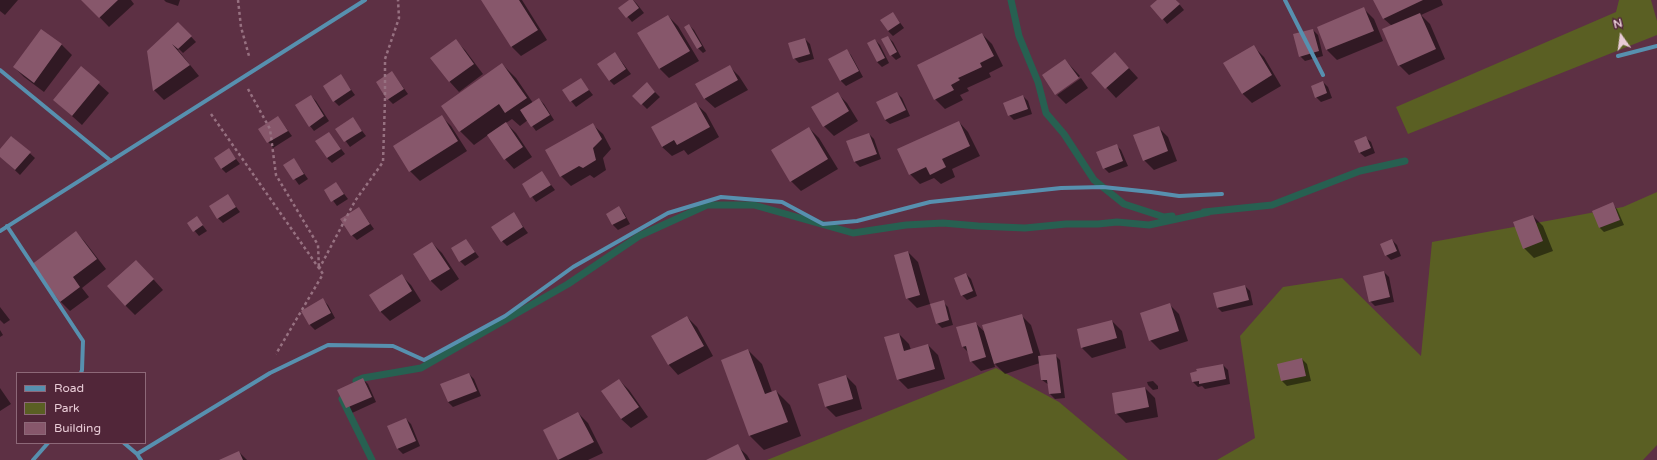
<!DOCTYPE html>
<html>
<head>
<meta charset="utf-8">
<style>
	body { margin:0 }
	#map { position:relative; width:1657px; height:460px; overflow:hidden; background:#5d3044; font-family:"Varela Round",sans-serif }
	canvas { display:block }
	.legend { position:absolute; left:16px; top:372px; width:130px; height:72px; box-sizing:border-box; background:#512639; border:1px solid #8d6878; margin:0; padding:5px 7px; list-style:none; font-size:12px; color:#e8cbd6 }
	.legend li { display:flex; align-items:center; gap:8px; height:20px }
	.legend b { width:20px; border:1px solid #8d6878 }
	.north { position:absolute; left:1601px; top:16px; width:40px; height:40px; -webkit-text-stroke:3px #512639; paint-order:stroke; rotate:346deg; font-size:11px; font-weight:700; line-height:16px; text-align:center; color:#e8cbd6 }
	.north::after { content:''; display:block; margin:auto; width:14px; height:18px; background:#e8cbd6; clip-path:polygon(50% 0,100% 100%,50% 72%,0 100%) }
</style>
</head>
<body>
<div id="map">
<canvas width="1657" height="460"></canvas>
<ul class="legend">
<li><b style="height:5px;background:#5790af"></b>Road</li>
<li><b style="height:11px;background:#5a5f23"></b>Park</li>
<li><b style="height:11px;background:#87576b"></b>Building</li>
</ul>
<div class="north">N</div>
</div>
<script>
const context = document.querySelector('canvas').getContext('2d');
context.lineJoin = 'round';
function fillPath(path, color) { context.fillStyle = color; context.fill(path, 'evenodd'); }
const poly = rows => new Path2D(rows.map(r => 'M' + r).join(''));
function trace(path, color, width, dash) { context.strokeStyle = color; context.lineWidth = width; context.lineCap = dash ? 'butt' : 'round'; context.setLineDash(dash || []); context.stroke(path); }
const green = poly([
	[1619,0,1651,0,1657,21,1657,35,1408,134,1396,107,1616,12],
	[1657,192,1657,445,1643,460,1217,460,1255,438,1240,336,1283,287,1342,278,1421,356,1432,242,1623,207],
	[996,368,1059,402,1128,460,767,460]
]);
const shadow = poly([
	[0,0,18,0,5,15,0,11],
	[83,0,131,0,134,4,109,27],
	[164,0,180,0,178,6,166,2],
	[482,0,522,0,547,40,521,56,511,46],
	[630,0,633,0,637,4,644,13,632,22,620,8],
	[1159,0,1176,0,1184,10,1167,24,1163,19],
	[1374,0,1441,0,1443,5,1421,15,1430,24,1445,59,1409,75,1399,65,1392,26,1384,19],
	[1364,9,1374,19,1383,41,1337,60,1327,50,1318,27],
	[893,13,904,28,893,36,888,31],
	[668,16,678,26,699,61,669,78,659,68],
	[689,25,694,30,706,51,703,53,698,48],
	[183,28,196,42,183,53,179,49,178,50,199,76,164,100,154,90,148,51],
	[41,30,62,45,72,55,44,92,24,77,14,67],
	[1313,30,1318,35,1323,56,1305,61,1300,56],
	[982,34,992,44,1003,66,989,73,991,77,967,88,969,91,960,95,963,100,945,109,935,99],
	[888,37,893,42,901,57,896,60,891,55],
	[805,39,810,44,814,59,799,63,794,58],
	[875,40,880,45,889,63,882,67,877,62],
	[456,41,465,50,483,74,459,92,450,82,432,58],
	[1254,47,1264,57,1281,86,1252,103,1242,93],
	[846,50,851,55,863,77,846,86,841,81,829,59],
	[615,53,631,74,614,85,609,80],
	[1115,53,1138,78,1116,98,1093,73],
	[1065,60,1080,76,1056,93,1056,94,1043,76],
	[502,64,516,78,533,103,539,99,544,104,554,120,536,131,528,120,520,126,512,119,506,123,516,133,532,157,514,169,505,159,488,135,474,145,460,131,442,106],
	[729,66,739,76,748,90,715,108,705,99,697,84],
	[81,68,109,93,82,125,54,100],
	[392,72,408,94,393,104,388,99],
	[341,76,355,95,339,106,334,101],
	[1081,78,1088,88,1066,104,1057,95],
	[581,80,593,95,576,107,563,91],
	[1323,82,1328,87,1332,98,1321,102,1316,97],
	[647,84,660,97,647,109,634,96],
	[837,93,847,103,858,121,834,136,824,126],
	[897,93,902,98,910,116,890,124,885,120],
	[311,96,316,101,329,121,314,131,310,126],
	[1023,96,1028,101,1032,114,1014,120,1009,115],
	[696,104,706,113,719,137,688,155,684,150,672,156,662,147],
	[441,116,451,126,467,151,420,181,410,171],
	[278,117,292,136,273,148,259,129],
	[353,119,366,136,350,147,337,129],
	[959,122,968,132,980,156,952,169,955,177,941,184,934,178,920,184,910,174],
	[593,125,603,134,611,149,603,158,606,170,594,178,590,175,571,186,561,176],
	[1158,127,1168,137,1177,161,1154,170,1144,160],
	[809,128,819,138,838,169,801,191,791,181],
	[329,133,345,154,332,163,327,158],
	[869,134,874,139,881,159,860,167,855,162,847,142],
	[12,137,35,158,20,175,0,156,0,150],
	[1366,138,1371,142,1375,153,1365,157,1360,153],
	[1116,145,1121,150,1128,166,1109,173,1104,168],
	[229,150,240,164,226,173,221,168],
	[294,159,308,179,299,185,285,165],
	[542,173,555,190,536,202,523,185],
	[336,183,348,199,337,206,325,190],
	[228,196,240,212,223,223,218,218],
	[1612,204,1617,209,1624,225,1604,232,1599,227],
	[359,208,374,229,357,240,352,235],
	[619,208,624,213,630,224,618,230,613,225,607,214],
	[513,213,528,233,507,246,502,241],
	[1533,216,1543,226,1553,251,1534,258,1524,248],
	[197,218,207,231,199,236,188,223],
	[76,232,85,242,106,269,82,288,89,297,70,311,60,301],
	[466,240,479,257,465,266,460,261],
	[1392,240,1397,245,1401,256,1391,260,1386,255],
	[432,243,442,253,459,279,441,291,431,281,414,254],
	[908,252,918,262,930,304,917,308,907,298],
	[146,271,163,290,135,315,125,305],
	[1384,272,1389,277,1394,302,1375,306,1370,301],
	[966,274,971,279,977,296,967,300,962,295],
	[402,276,411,285,421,301,390,321,380,311],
	[1245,286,1250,291,1253,305,1222,312,1217,307],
	[323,300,328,305,335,318,315,330,310,325],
	[943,302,948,307,953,325,942,328,937,323],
	[1169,304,1179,314,1188,341,1160,350,1150,340],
	[0,307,10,320,4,324,0,320],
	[1021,315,1031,325,1041,357,1055,355,1060,360,1065,398,1055,399,1050,394,1049,385,1042,380,1040,363,1005,374,994,363,995,367,981,371,971,361,969,353,963,347,957,328,975,323,986,333],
	[687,317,697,327,713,356,678,375,669,365],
	[1112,321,1122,331,1126,348,1092,358,1082,348],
	[0,330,3,335,0,337],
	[899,334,909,344,911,350,928,345,938,355,945,379,908,389,898,379],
	[748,350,762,364,772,392,776,391,790,405,801,436,764,450,750,436,722,360],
	[1302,359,1307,364,1311,381,1287,386,1282,381],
	[1223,365,1228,370,1230,384,1205,389,1202,386,1198,387,1193,382],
	[469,374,474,379,481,396,453,407,448,402],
	[846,376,856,386,862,409,836,417,826,407],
	[363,379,368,384,376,402,352,413,347,408,339,391],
	[619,380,629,390,648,417,631,428,621,419],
	[1153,381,1158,386,1158,389,1153,390,1148,385,1147,382],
	[0,388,11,404,0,411],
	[1145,388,1155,398,1158,417,1126,423,1116,413],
	[578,413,588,423,603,453,588,460,559,460,544,431],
	[406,419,411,424,420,446,403,454,398,449,388,426],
	[737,446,747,455,750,460,709,460],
	[239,452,247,460,221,460]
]);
const stream = poly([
	[1011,0,1019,36,1038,82,1046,113,1064,134,1094,180,1124,204,1164,217,1172,216],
	[1204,212,1272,205,1360,171,1405,161],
	[356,381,363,378,421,368,568,284,639,236,707,205,754,205,853,233,906,225,943,223,978,226,1025,228,1066,224,1098,224,1117,222,1149,225,1209,212],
	[342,399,372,460]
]);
const building = poly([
	[81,0,118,0,99,18],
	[481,0,519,0,538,30,511,47],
	[629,0,633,0,639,8,626,18,618,8],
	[1157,0,1176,0,1180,4,1162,20,1150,6],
	[1373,0,1423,0,1383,19],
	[1364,7,1374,31,1326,50,1317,27],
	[893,12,900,23,888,31,880,20],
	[1420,13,1436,49,1398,66,1382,29],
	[668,15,690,51,659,69,637,33],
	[178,22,192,36,178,49,172,44,190,65,153,91,147,51],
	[689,24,702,46,697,49,684,27],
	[41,29,62,44,34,83,13,67],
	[1313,29,1319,51,1299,57,1293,34],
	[982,33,994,56,980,63,982,67,958,78,960,80,951,85,954,90,934,100,917,65],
	[888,36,897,52,890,56,881,39],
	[805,38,810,54,793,59,788,43],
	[456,39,474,64,449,82,430,58],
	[875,39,885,58,877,62,867,43],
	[1254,45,1272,75,1242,94,1223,63],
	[847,49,859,71,840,81,828,59],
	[615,52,626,69,609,81,597,64],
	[1115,52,1129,68,1105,89,1091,73],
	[1065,59,1079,78,1055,95,1042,75],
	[502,63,527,98,505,113,499,104,459,132,441,106],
	[730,65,738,80,704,99,695,84],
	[81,66,100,82,72,116,53,100],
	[392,71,404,89,387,100,376,82],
	[341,74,351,90,333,102,323,86],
	[581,78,589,90,570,102,562,90],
	[1323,81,1327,93,1315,98,1311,86],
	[647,82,655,92,641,105,632,96],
	[838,92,849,111,823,127,811,107],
	[897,92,906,110,885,120,876,102],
	[311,95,324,116,309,127,295,105],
	[1023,95,1028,109,1008,116,1003,103],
	[539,98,550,115,531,127,520,110],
	[696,102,710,127,677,145,674,140,662,147,651,127],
	[442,115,458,141,409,172,393,146],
	[278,116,288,131,267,143,258,129],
	[353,117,362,131,344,142,335,129],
	[959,121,970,146,942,159,946,167,930,175,926,167,909,175,897,149],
	[506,122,523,147,504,160,487,135],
	[593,123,602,139,593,148,596,160,583,168,579,166,560,177,545,150],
	[1159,126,1168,151,1143,161,1133,135],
	[809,127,828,159,790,182,771,150],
	[329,132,341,149,327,158,315,141],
	[869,133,877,154,854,162,846,141],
	[11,136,31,152,15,170,0,157,0,149],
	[1366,136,1371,148,1359,153,1354,141],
	[1117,144,1123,161,1103,169,1096,152],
	[229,148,236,159,221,169,214,158],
	[294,158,304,174,293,180,283,165],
	[542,171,551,185,530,198,522,184],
	[336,182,344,194,331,202,324,190],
	[228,194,236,207,217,219,209,206],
	[1613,202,1620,220,1599,228,1592,211],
	[619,206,626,218,612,225,606,214],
	[359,207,370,224,351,236,340,219],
	[514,212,523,227,501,242,491,227],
	[1533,215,1543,241,1523,249,1513,222],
	[197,216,203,225,193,232,187,223],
	[76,231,97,259,73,277,80,287,60,302,31,265],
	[466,239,475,252,459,262,451,248],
	[1392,239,1397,251,1385,256,1380,244],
	[432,242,450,269,430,281,413,254],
	[908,251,920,295,906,299,894,255],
	[136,260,154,279,125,306,107,286],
	[1384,271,1390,297,1369,302,1363,276],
	[966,273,973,291,961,296,954,278],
	[402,274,412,291,380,312,369,295],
	[1245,285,1249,300,1217,308,1213,293],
	[323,298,331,313,309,325,301,311],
	[944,300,949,320,936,324,930,304],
	[1170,303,1179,331,1149,341,1140,313],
	[1022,314,1033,353,994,364,982,325],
	[687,316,704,346,668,365,651,336],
	[1112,320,1117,338,1081,348,1077,329],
	[976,322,986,357,970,362,966,346,962,347,956,327],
	[899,333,904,351,928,344,935,369,897,380,884,337],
	[748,349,765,394,776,390,788,422,749,436,721,360],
	[1056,354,1061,393,1049,394,1047,380,1041,380,1038,356],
	[1302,358,1306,376,1281,381,1277,364],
	[1223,364,1226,379,1199,384,1199,381,1192,382,1190,373,1197,371,1196,369],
	[469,373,477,391,448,402,440,384],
	[846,375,853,399,825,407,818,384],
	[363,378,372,397,346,408,337,390],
	[619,379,639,407,621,419,601,391],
	[1145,387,1149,407,1115,414,1112,393],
	[578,412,594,442,558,460,543,430],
	[406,418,416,441,397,449,387,426],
	[738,444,746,460,706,460],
	[239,451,243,460,219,460]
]);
const path = poly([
	[238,0,241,27,249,56],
	[248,89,270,129,276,175,318,245,319,269],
	[211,114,323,274,276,354],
	[319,269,355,201,383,162,385,99,385,59,399,18,398,0]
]);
const minor = poly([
	[1285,0,1323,75],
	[1618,56,1657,46],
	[0,70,111,161],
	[7,226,83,341,82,370,81,373],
	[0,231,365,0],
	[124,443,137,454,141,460],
	[137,454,270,373,328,345,393,346,424,360,505,316,573,267,668,213,721,197,782,202,823,224,857,221,930,202,1061,188,1103,187,1151,192,1179,196,1222,194],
	[33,460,48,443]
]);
fillPath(green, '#5a5f23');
fillPath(shadow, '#0007');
trace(stream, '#276051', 7);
fillPath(building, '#87576b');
trace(path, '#977181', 2.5, [3, 3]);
trace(minor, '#5790af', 4);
</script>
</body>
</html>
